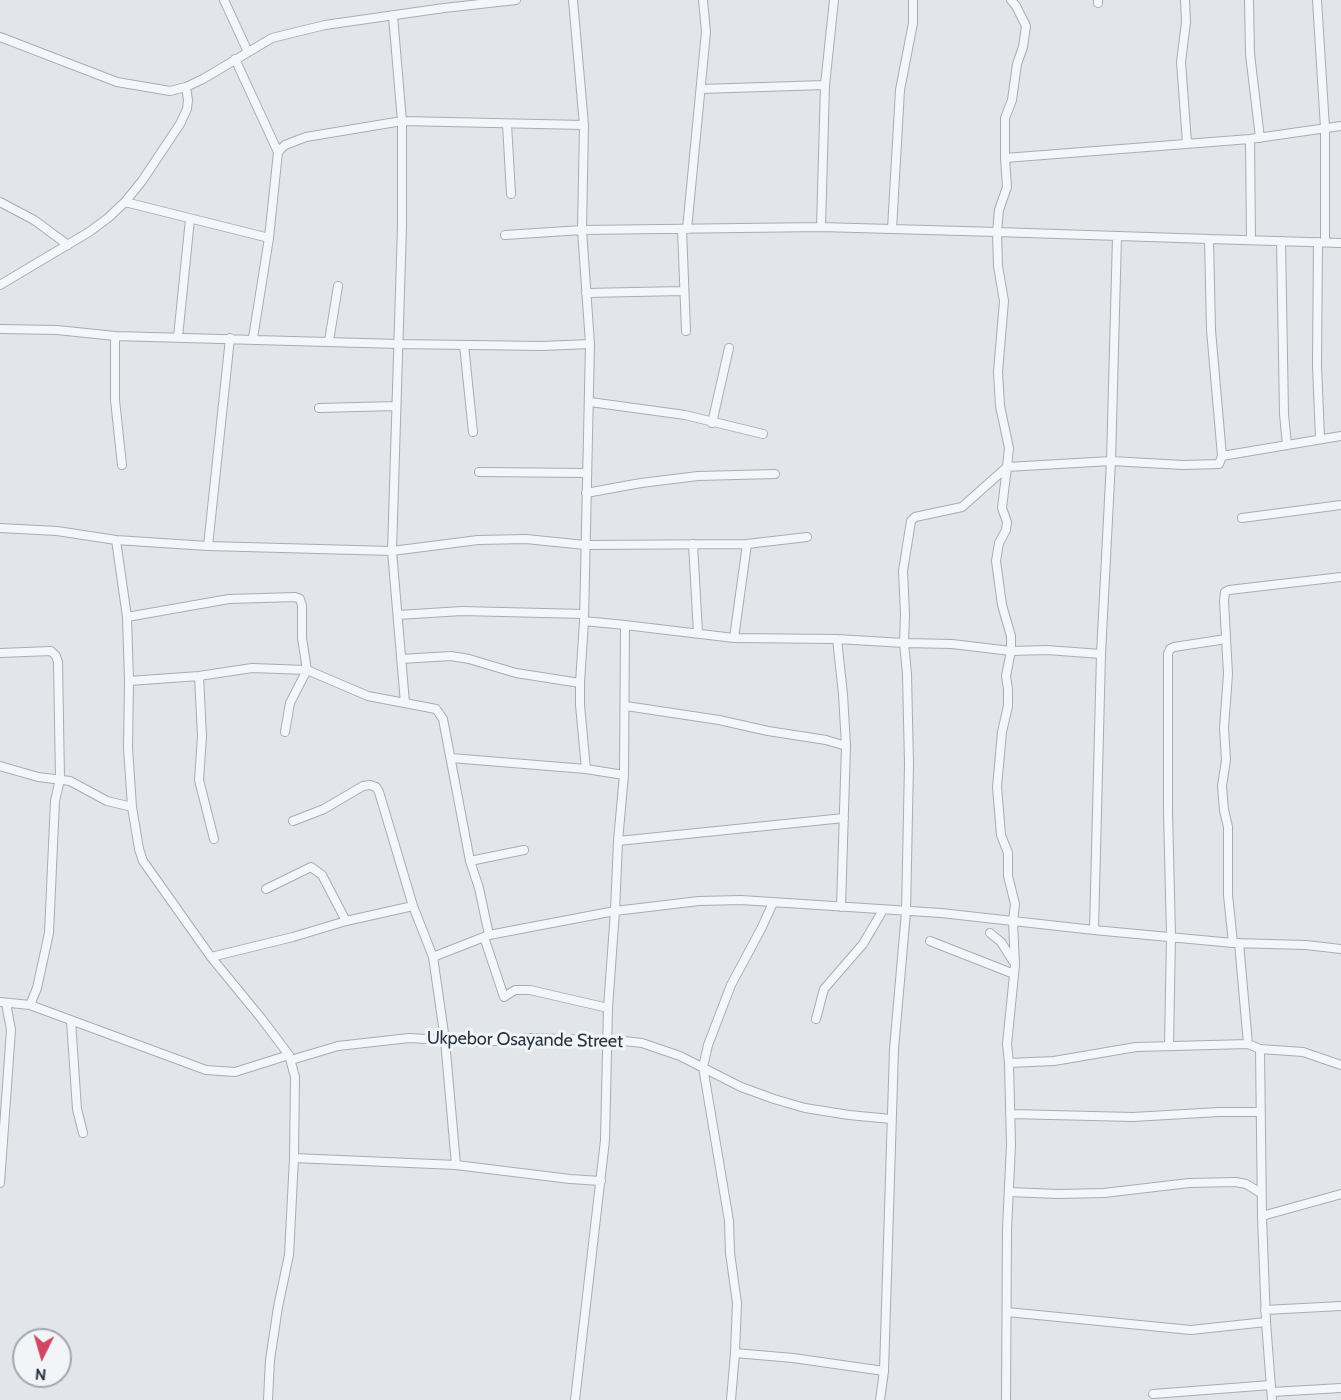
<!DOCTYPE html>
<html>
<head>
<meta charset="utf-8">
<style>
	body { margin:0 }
	#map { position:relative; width:1341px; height:1400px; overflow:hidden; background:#e2e6eb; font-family:Cabin,sans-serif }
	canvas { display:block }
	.north { position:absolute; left:12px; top:1328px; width:60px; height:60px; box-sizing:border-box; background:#f2f5f8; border:2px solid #a2a8b0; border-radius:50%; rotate:185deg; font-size:16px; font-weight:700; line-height:24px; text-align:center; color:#2a3443 }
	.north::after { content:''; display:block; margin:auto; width:21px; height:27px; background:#d14662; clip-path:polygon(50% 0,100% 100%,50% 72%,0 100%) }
</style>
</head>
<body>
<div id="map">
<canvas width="1341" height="1400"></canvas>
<div class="north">N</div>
</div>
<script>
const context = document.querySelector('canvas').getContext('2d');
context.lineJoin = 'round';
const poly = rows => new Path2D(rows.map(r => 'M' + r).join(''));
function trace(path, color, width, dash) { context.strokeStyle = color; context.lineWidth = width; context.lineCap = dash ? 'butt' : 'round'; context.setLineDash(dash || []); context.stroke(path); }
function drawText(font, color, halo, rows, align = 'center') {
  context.font = font + ' Cabin,sans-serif'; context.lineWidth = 6; context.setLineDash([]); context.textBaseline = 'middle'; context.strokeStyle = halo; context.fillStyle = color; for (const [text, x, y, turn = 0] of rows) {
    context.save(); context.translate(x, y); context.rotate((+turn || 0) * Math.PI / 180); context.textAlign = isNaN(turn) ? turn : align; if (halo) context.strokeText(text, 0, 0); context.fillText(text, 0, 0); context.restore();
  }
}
const minor = poly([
	[224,0,248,52],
	[573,0,584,125,582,230,821,227,997,232,998,266,1004,301,998,372,1000,406,1009,448,1007,467,1111,461,1183,465,1219,464,1222,456,1211,330,1209,239,1341,243],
	[1098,0,1098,3],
	[1185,0,1186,22,1181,62,1187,143],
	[1249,0,1250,54,1260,138],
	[1317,0,1325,128,1325,242],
	[393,16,402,121,402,226,392,551,405,703],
	[0,37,117,82,170,91,186,87,203,79,272,38,325,25,444,8,516,0],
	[235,59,278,152,269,238,253,338],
	[701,89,825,85],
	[507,124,511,194],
	[1250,139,1251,240],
	[278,152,285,145,306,137,402,121,584,125],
	[1005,158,1005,118,1012,100,1017,64,1023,47,1026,26,1016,6,1011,0],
	[0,202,34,220,68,245],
	[125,202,269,238],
	[821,227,825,85,834,0],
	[682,229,686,331],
	[687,229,706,32,703,0],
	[892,229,900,90,913,23,913,0],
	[505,235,582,230,590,344,584,621,580,683,580,705,586,769],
	[1209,239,997,232,999,210,1007,187,1005,158,1250,139,1341,126],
	[1281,241,1284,414,1287,445],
	[1318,242,1317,365,1320,439],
	[0,285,89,232,108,218,125,202,142,181,180,124,187,109,188,100,186,87],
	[586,293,683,291],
	[0,329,57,330,115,336,398,344,542,346,590,344],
	[115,336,115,400,122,465],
	[178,337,190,219],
	[329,341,338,286],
	[464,345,473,432],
	[590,402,685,415,763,434],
	[319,408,396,406],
	[712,423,729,348],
	[1222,456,1341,436],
	[1007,467,1002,508,1007,522,1006,530,999,543,996,561,1002,605,1011,636,1011,651,1006,676,1008,689,1008,706,1002,732,997,787,1001,835,1008,853,1008,876,1015,904,1013,921,1015,965,1007,1044,1009,1063,1054,1061,1136,1047,1248,1044],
	[1007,467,962,507,915,517,911,521,903,571,905,614,904,643,952,644,1011,651,1047,650,1101,654],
	[479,472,587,473],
	[586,493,641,483,698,476,775,474],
	[1242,518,1341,505],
	[0,528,57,531,116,540,208,546,392,551,478,540,526,539,585,545,747,544,807,537],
	[116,540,127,617,129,681,128,748,132,807],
	[693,544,698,633],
	[208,546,230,338],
	[398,615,462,611,584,614],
	[127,617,229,599,295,597,300,599,302,606,302,638,307,670,290,703,285,732],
	[625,625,734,638,837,639,904,643,907,674,909,764,906,912,894,1049,884,1371,880,1400],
	[734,638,747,544],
	[837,639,843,694,846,746,841,907],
	[0,653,51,651,56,656,58,662,60,779,55,801,49,933,37,988,30,1005],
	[401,659,451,656,469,659,516,673,580,683],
	[199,676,202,736,199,780,214,839],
	[129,681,199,676,252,668,307,670,368,696,436,709,443,719,470,861,479,888,489,935],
	[626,706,719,720,768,731,826,740,846,746],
	[451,758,586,769,624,775],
	[0,766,38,777,70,781,107,801,132,807,139,849,143,861,211,957],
	[293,821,324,809,363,786,370,785,376,787,379,792,413,906],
	[618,841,844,818],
	[470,861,524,850],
	[266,889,311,867,322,875,346,921],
	[773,903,761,929,731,985,708,1045,703,1067,729,1221,730,1253,737,1303,735,1353,793,1358,884,1371],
	[1094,930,1101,654,1111,461,1117,237],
	[990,933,1001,942,1013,961],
	[484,937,504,997,515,990,530,990,608,1008],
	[930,941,1014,974],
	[1233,943,1228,895,1228,827,1224,810,1222,786,1226,760,1224,728,1228,674,1224,601,1225,592,1229,590,1341,577],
	[1239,943,1248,1044,1260,1049,1303,1052,1341,1065],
	[433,957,489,935,615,911,618,841,624,775,625,625,584,621],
	[0,1002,30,1005,206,1070,235,1072,289,1055],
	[816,1019,824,989,863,944,883,910],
	[71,1021,77,1109,83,1133],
	[1169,1046,1171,936,1168,811,1168,654,1170,649,1174,647,1226,639],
	[1260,1049,1262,1216,1266,1322,1272,1400],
	[291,1060,338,1046,409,1038,482,1042,531,1038,624,1041,642,1043,680,1056,741,1087,774,1099,805,1108,849,1115,891,1119],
	[1010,1114,1133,1117,1219,1112,1260,1112],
	[294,1158,295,1077,289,1055,261,1018,211,957,293,937,346,921,413,906,433,957,445,1040,456,1165],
	[0,1183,11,1030,6,1003],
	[1009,1192,1058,1194,1104,1193,1189,1183,1236,1182,1246,1184,1261,1193],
	[1262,1216,1341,1194],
	[1265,1310,1341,1306],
	[1007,1312,1191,1330,1266,1322],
	[1272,1392,1341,1388],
	[1153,1394,1271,1385],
	[268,1400,270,1360,278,1307,289,1255,294,1158,456,1165,570,1179,601,1181],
	[575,1400,605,1140,608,1008,615,911,699,901,741,900,941,913,1094,930,1233,943,1306,945,1341,949],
	[731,1400,735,1353],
	[1006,1400,1007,1229,1011,1145,1009,1063]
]);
const streetNames = [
	["Ukpebor Osayande Street",525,1040,1]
];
trace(minor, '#a7adb5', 10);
trace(minor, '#f5f6f9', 8);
drawText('18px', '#2a3443', '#f2f5f8', streetNames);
</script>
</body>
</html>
